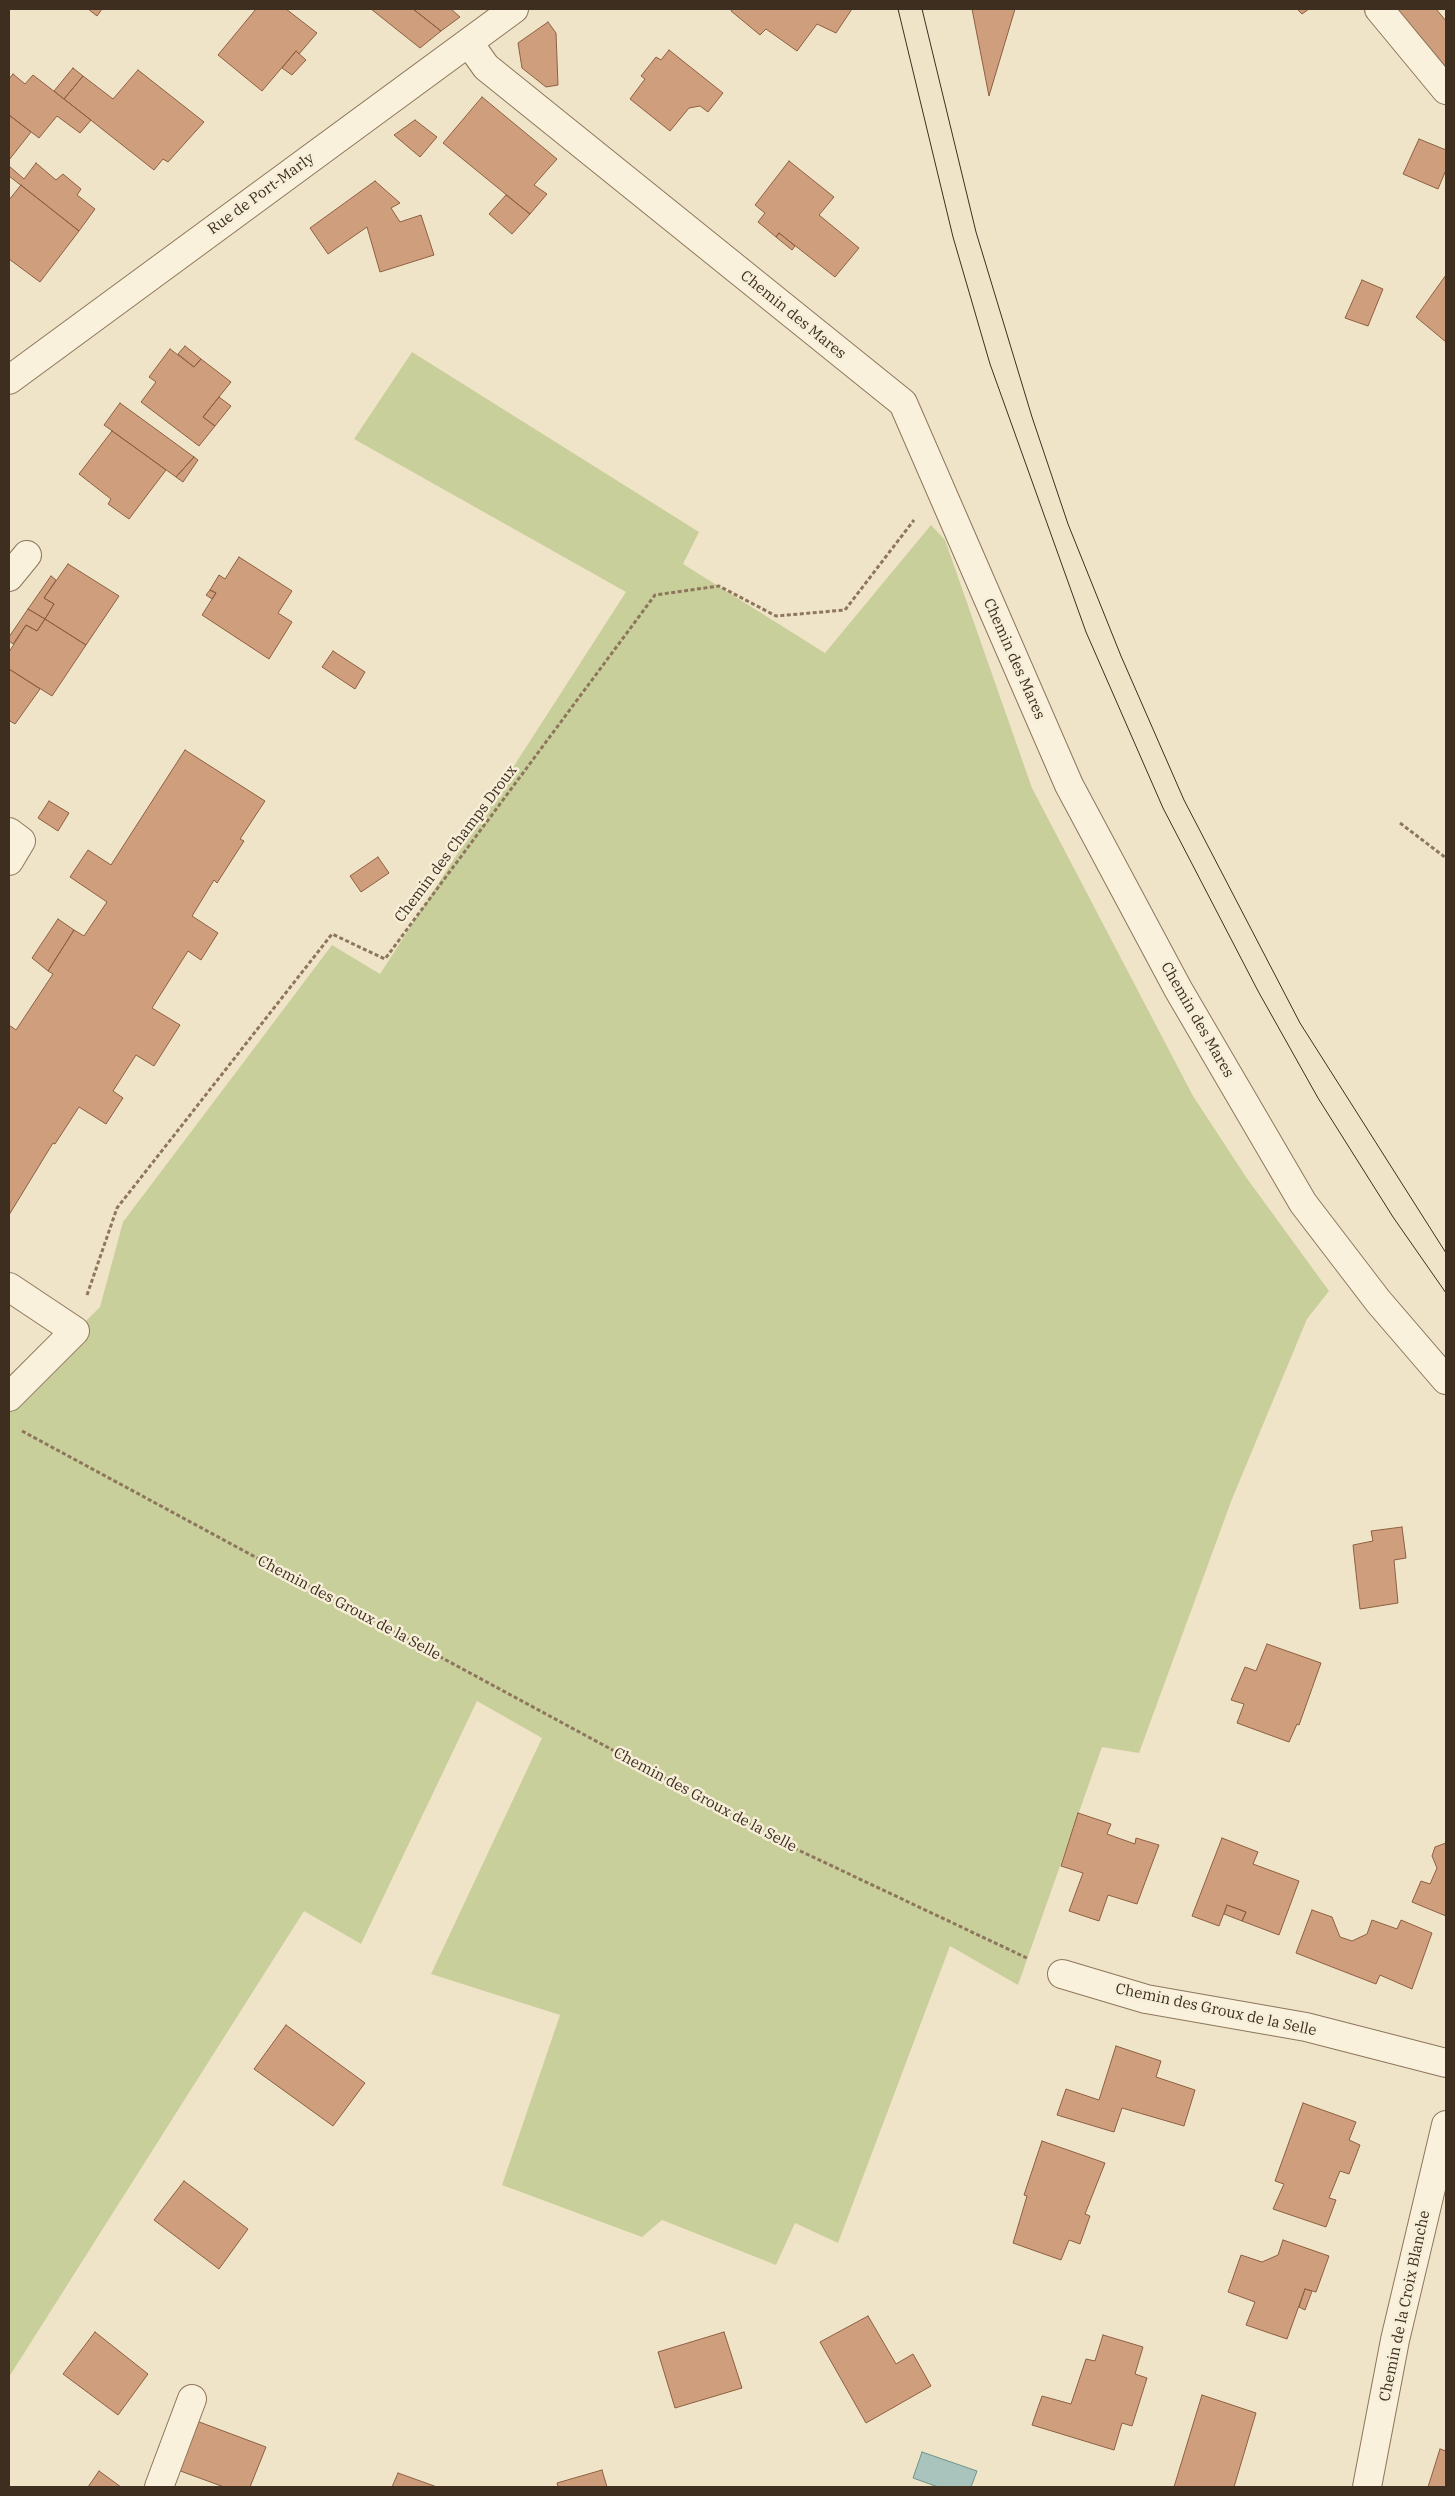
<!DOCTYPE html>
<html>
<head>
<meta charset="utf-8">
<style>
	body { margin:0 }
	#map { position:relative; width:1455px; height:2496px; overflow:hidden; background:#f0e4c8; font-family:"IBM Plex Serif",serif }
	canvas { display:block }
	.frame { position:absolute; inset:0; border:10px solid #3d2e20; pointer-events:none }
</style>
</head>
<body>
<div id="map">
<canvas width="1455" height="2496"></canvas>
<div class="frame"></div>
</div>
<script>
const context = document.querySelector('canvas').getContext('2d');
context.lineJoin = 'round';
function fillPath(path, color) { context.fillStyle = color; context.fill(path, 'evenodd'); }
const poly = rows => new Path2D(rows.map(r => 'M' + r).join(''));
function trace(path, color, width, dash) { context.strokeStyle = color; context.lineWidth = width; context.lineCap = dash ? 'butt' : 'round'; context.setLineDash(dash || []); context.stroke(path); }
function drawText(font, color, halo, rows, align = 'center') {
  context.font = font + ' "IBM Plex Serif",serif'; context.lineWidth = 5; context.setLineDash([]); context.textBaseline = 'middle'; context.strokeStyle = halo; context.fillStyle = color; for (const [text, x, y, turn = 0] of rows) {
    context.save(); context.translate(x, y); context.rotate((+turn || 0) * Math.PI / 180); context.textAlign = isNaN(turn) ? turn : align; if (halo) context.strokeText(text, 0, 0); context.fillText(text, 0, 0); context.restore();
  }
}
const green = poly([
	[412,352,699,532,683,564,825,653,931,525,945,540,1032,788,1193,1096,1246,1177,1329,1291,1307,1319,1232,1499,1139,1753,1102,1747,1018,1985,950,1946,838,2243,795,2223,776,2265,662,2220,642,2237,502,2185,560,2015,431,1974,542,1738,477,1701,361,1944,304,1911,9,2377,9,1397,100,1307,123,1222,332,945,380,974,626,592,354,439]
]);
const water = poly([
	[922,2452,977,2471,971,2487,938,2487,913,2478,922,2452]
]);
const building = poly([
	[88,9,102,9,97,16,88,9],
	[256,9,286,9,317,33,299,54,296,51,262,91,218,55,256,9],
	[371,9,413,9,441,31,420,48,371,9],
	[413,9,451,9,460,17,441,31,413,9],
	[732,9,852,9,836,33,817,24,797,51,766,29,760,35,731,11,732,9],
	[972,9,1015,9,989,96,972,9],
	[1297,9,1309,9,1302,14,1297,9],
	[1395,9,1436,9,1446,21,1446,78,1395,9],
	[548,22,556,33,558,85,546,87,522,68,518,43,548,22],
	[669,50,723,93,708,112,700,106,689,108,670,131,630,99,645,79,641,76,656,57,661,60,669,50],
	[296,51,306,60,292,75,282,68,296,51],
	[73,68,83,76,64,99,54,91,73,68],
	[138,70,204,122,168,162,163,159,154,170,64,99,83,76,113,99,138,70],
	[13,74,25,84,33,75,91,120,80,133,57,116,39,138,9,115,9,79,13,74],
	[482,97,557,159,534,185,547,194,530,214,443,143,482,97],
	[9,115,31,132,9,160,9,115],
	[415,120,437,137,420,157,394,135,415,120],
	[1419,139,1446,150,1446,170,1438,189,1403,174,1419,139],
	[789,161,834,197,819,215,859,248,835,277,779,233,776,237,758,222,765,213,755,205,789,161],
	[36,163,56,180,63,174,81,189,77,195,95,209,79,231,9,176,9,166,24,179,36,163],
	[375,181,400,203,391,208,400,222,421,215,434,255,380,272,367,227,328,254,310,228,375,181],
	[21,185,79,231,40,282,9,259,9,200,21,185],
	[506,195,530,214,512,234,489,214,506,195],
	[779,233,795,246,792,250,776,237,779,233],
	[1446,275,1446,342,1416,317,1446,275],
	[1362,280,1383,289,1368,326,1345,318,1362,280],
	[185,346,201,359,194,367,178,354,185,346],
	[170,349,194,367,201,359,231,382,203,417,215,426,199,446,141,402,156,382,149,377,170,349],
	[219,397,231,406,215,426,203,417,219,397],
	[120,403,194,457,176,477,104,425,120,403],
	[112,431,166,470,129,519,108,504,111,499,79,474,112,431],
	[194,457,198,460,183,482,176,477,194,457],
	[239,557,292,591,278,613,292,622,269,659,202,615,216,593,210,590,219,575,225,579,239,557],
	[68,564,119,596,86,645,45,619,54,604,44,598,68,564],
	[51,576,56,580,44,598,54,604,45,619,28,609,51,576],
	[210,590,216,593,212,599,206,595,210,590],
	[28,609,45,619,37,631,26,625,13,644,9,641,9,637,28,609],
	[45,619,86,645,52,696,9,669,9,652,26,625,37,631,45,619],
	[333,651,365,672,355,689,322,667,333,651],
	[9,669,40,689,15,724,10,721,9,723,9,669],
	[185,750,265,801,240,839,244,841,217,883,214,880,192,916,218,933,201,960,188,951,152,1008,180,1025,154,1066,136,1055,113,1091,123,1098,106,1124,79,1107,55,1144,53,1143,9,1215,9,1025,16,1030,53,974,48,971,74,930,84,936,107,902,70,877,88,850,111,865,185,750],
	[49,801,69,813,58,831,38,818,49,801],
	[378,857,389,873,361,892,350,876,378,857],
	[58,919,74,930,48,971,32,958,58,919],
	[1402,1527,1406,1558,1394,1560,1398,1603,1360,1609,1353,1545,1373,1541,1371,1531,1402,1527],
	[1267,1644,1321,1663,1299,1725,1297,1724,1289,1742,1237,1723,1244,1704,1231,1700,1245,1667,1256,1671,1267,1644],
	[1078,1813,1111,1824,1107,1834,1135,1844,1136,1838,1159,1845,1137,1904,1108,1895,1099,1921,1069,1911,1083,1873,1061,1866,1078,1813],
	[1222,1838,1258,1852,1253,1864,1299,1881,1279,1935,1242,1921,1246,1912,1227,1905,1219,1926,1192,1916,1222,1838],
	[1446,1843,1446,1916,1412,1902,1421,1881,1430,1884,1437,1868,1432,1856,1435,1847,1446,1843],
	[1227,1905,1246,1912,1242,1921,1224,1914,1227,1905],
	[1312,1910,1332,1917,1340,1937,1352,1941,1367,1934,1372,1920,1397,1929,1401,1920,1432,1933,1412,1989,1380,1975,1376,1984,1296,1953,1312,1910],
	[286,2025,365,2083,333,2126,254,2069,286,2025],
	[1116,2046,1161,2061,1156,2077,1195,2090,1184,2126,1122,2108,1114,2132,1057,2115,1066,2089,1099,2100,1116,2046],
	[1303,2103,1356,2122,1349,2140,1360,2145,1349,2174,1340,2171,1329,2198,1336,2200,1326,2227,1273,2209,1284,2184,1275,2181,1303,2103],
	[1042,2141,1105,2163,1085,2214,1090,2216,1080,2244,1069,2240,1061,2260,1013,2243,1027,2196,1024,2195,1042,2141],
	[184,2181,248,2229,219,2269,154,2220,184,2181],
	[1283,2240,1329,2256,1316,2292,1305,2289,1287,2339,1246,2325,1255,2302,1228,2292,1241,2255,1262,2262,1278,2255,1283,2240],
	[1305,2289,1312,2291,1305,2310,1299,2307,1305,2289],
	[868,2316,896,2364,913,2354,931,2386,866,2423,820,2342,868,2316],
	[95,2332,148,2374,118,2415,63,2374,95,2332],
	[724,2332,742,2388,675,2408,658,2352,724,2332],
	[1103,2335,1143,2347,1135,2374,1147,2378,1132,2426,1122,2423,1114,2450,1032,2425,1042,2396,1071,2404,1086,2359,1095,2361,1103,2335],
	[1202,2395,1256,2413,1234,2487,1174,2487,1202,2395],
	[194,2420,266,2447,250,2487,224,2487,175,2469,194,2420],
	[1440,2449,1446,2451,1446,2487,1428,2487,1440,2449],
	[602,2470,607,2487,558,2487,557,2483,602,2470],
	[99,2471,121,2487,88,2487,99,2471],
	[398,2473,437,2487,392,2487,398,2473]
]);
const path = poly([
	[1400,823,1446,858],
	[87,1295,117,1208,332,934,385,959,655,595,719,586,776,616,845,610,914,520],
	[22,1431,794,1848,1029,1959]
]);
const street = poly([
	[1379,9,1446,90],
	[469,43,486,67,903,403,1069,785,1178,989,1303,1203,1378,1301,1446,1380],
	[9,380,514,9],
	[9,577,27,555],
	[9,832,21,841,9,861],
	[9,1287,75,1331,9,1397],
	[1062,1974,1146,1999,1306,2027,1446,2063],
	[159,2487,192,2399],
	[1367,2487,1395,2340,1446,2125]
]);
const tram = poly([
	[898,9,953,237,990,364,1086,632,1163,808,1258,991,1318,1098,1393,1217,1446,1293],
	[922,9,976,232,1032,417,1068,524,1121,656,1184,800,1300,1023,1446,1253]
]);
const streetNames = [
	["Rue de Port-Marly",261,194,-36],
	["Chemin des Mares",793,315,39],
	["Chemin des Mares",1014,659,66],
	["Chemin des Champs Droux",456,844,-53],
	["Chemin des Mares",1197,1020,60],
	["Chemin des Groux de la Selle",349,1608,28],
	["Chemin des Groux de la Selle",705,1800,28],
	["Chemin des Groux de la Selle",1216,2010,12],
	["Chemin de la Croix Blanche",1405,2306,-78]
];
fillPath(green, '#c9cf9b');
fillPath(water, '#a9c4bc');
trace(water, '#6f938a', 1);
fillPath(building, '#cf9f7d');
trace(building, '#8d5f41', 1);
trace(street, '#8d765c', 30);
trace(path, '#8d765c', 3, [4, 2.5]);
trace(street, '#faf1dc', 28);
trace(tram, '#3d2e20', 1);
drawText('15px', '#3d2e20', '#f7eed8', streetNames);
</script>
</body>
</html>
